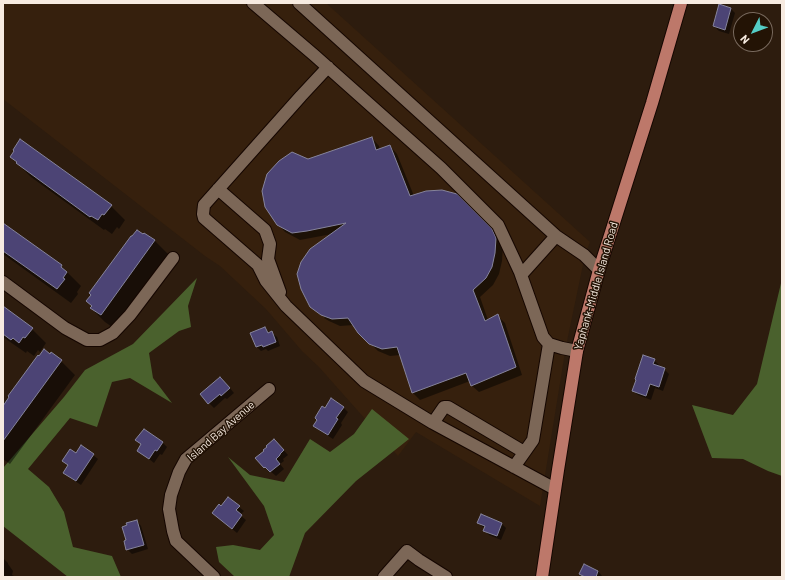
<!DOCTYPE html>
<html>
<head>
<meta charset="utf-8">
<style>
	body { margin:0 }
	#map { position:relative; width:785px; height:580px; overflow:hidden; background:#2d1c0e; font-family:Barlow,sans-serif }
	canvas { display:block }
	.frame { position:absolute; inset:0; border:4px solid #f7ebe1; pointer-events:none }
	.north { position:absolute; left:733px; top:12px; width:40px; height:40px; box-sizing:border-box; background:#231305; border:1px solid #78695d; border-radius:50%; rotate:228deg; font-size:11px; font-weight:700; line-height:16px; text-align:center; color:#f7ebe1 }
	.north::after { content:''; display:block; margin:auto; width:14px; height:18px; background:#54cdc6; clip-path:polygon(50% 0,100% 100%,50% 72%,0 100%) }
</style>
</head>
<body>
<div id="map">
<canvas width="785" height="580"></canvas>
<div class="frame"></div>
<div class="north">N</div>
</div>
<script>
const context = document.querySelector('canvas').getContext('2d');
context.lineJoin = 'round';
function fillPath(path, color) { context.fillStyle = color; context.fill(path, 'evenodd'); }
const poly = rows => new Path2D(rows.map(r => 'M' + r).join(''));
function trace(path, color, width, dash) { context.strokeStyle = color; context.lineWidth = width; context.lineCap = dash ? 'butt' : 'round'; context.setLineDash(dash || []); context.stroke(path); }
function drawText(font, color, halo, rows, align = 'center') {
  context.font = font + ' Barlow,sans-serif'; context.lineWidth = 3; context.setLineDash([]); context.textBaseline = 'middle'; context.strokeStyle = halo; context.fillStyle = color; for (const [text, x, y, turn = 0] of rows) {
    context.save(); context.translate(x, y); context.rotate((+turn || 0) * Math.PI / 180); context.textAlign = isNaN(turn) ? turn : align; if (halo) context.strokeText(text, 0, 0); context.fillText(text, 0, 0); context.restore();
  }
}
const built = poly([
	[3,3,326,3,590,242,585,255,566,346,540,506,416,432,398,456,319,367,302,351,266,309,220,266,205,256,3,99]
]);
const forest = poly([
	[197,278,188,306,191,327,179,331,149,353,153,378,172,403,130,378,112,382,97,427,70,418,28,469,49,487,64,512,73,547,112,556,121,577,68,577,3,526,3,468,64,397,85,370,133,344],
	[782,279,782,476,768,471,743,459,712,458,692,405,733,415,757,384],
	[372,409,409,439,356,481,305,533,289,577,235,577,219,562,216,547,233,545,260,550,274,535,264,506,228,457,250,475,284,482,310,439,330,452,354,434]
]);
const shadow = poly([
	[731,9,735,13,729,34,719,31,714,26],
	[372,138,379,146,380,150,390,146,397,154,414,196,456,195,499,238,503,246,502,261,499,274,493,285,480,297,488,320,498,316,505,323,522,375,479,392,471,385,470,381,420,400,413,393,400,355,390,356,378,351,367,340,354,325,340,326,329,321,324,318,325,317,315,310,332,234,300,240,285,232,278,224,308,161],
	[15,151,111,206,125,220,119,229,117,227,112,234,105,229,104,230,31,177,11,157],
	[3,224,61,266,81,286,77,292,78,294,71,303,3,254],
	[144,234,155,241,169,255,115,329,105,322,91,308,132,238,143,235],
	[3,307,32,329,46,343,40,352,38,350,34,356,27,351,26,353,3,337],
	[265,328,270,333,272,333,277,337,280,346,268,351,266,349,261,351,256,346],
	[38,356,61,361,75,375,10,464,3,459,3,404],
	[654,360,659,365,658,367,664,369,669,374,663,391,655,388,651,400,638,395,633,391],
	[225,382,234,393,227,399,225,398,214,408,209,403],
	[343,407,348,412,341,423,342,425,333,439,319,430,314,426,325,409],
	[144,430,163,443,167,447,162,455,160,454,154,463,138,450,142,445,137,440],
	[279,445,288,455,283,459,284,461,280,464,284,469,276,476,270,471,269,472,265,467],
	[76,454,93,455,98,459,81,485,69,477,65,473],
	[221,507,239,507,244,511,240,515,246,520,237,533,213,513],
	[481,515,502,524,506,528,501,540,489,535,485,531,486,528,483,527,478,523],
	[137,521,141,526,148,549,132,554,127,549],
	[3,558,8,563,8,564,13,571,12,575,16,577,3,577],
	[584,565,598,571,602,576,602,577,579,577]
]);
const building = poly([
	[719,4,731,8,725,30,713,26,719,4],
	[372,137,376,150,390,145,410,196,426,191,442,190,457,194,492,229,496,238,495,253,492,267,486,278,473,290,485,321,498,314,516,367,471,386,466,373,412,393,397,347,382,349,369,344,358,333,348,318,332,319,321,315,310,307,301,289,297,274,301,262,310,249,346,223,307,231,292,233,277,225,265,207,262,191,267,174,279,161,292,152,308,159,372,137],
	[20,139,112,205,104,215,102,214,98,220,91,216,90,217,16,163,17,162,10,157,14,151,13,150,20,139],
	[3,223,62,265,61,267,67,272,63,278,65,279,57,289,3,251,3,223],
	[137,230,143,234,144,233,155,240,101,315,90,308,92,306,86,301,91,295,89,293,131,236,132,236,137,230],
	[3,306,33,328,25,338,23,337,19,343,13,338,11,340,3,334,3,306],
	[265,327,268,333,272,331,276,342,263,347,262,345,256,347,250,333,265,327],
	[44,349,50,354,51,352,62,360,3,441,3,406,9,397,8,396,38,355,39,356,44,349],
	[643,355,655,359,653,364,665,368,659,387,650,384,646,396,632,391,636,380,635,379,643,355],
	[220,377,230,388,221,396,220,394,208,404,200,394,220,377],
	[331,398,344,407,336,418,338,419,328,435,313,426,317,420,315,418,316,416,322,406,325,408,331,398],
	[144,429,163,442,157,451,155,450,149,459,137,451,141,444,135,440,144,429],
	[274,439,284,450,280,454,280,455,276,459,280,464,270,472,265,467,264,468,255,458,264,451,263,450,267,447,266,446,274,439],
	[81,445,94,454,76,481,63,473,68,465,62,461,70,449,76,453,81,445],
	[228,497,240,506,236,510,242,515,232,529,212,513,219,504,221,506,228,497],
	[481,514,502,523,497,536,483,531,485,526,477,523,481,514],
	[137,520,144,545,126,550,124,541,126,540,122,527,127,525,126,523,137,520],
	[584,564,598,571,596,577,585,577,579,574,584,564]
]);
const minor = poly([
	[253,3,314,55,441,168,498,225,520,272,543,337,549,344,562,348,577,351],
	[299,3,556,236,584,255,599,270],
	[328,67,301,96,204,205,203,214,204,218,258,265,266,281,286,306,364,381,433,423,555,489],
	[218,189,265,230,270,244,268,259,280,292],
	[521,275,556,236],
	[3,282,65,328,87,340,100,340,113,333,130,315,173,258],
	[433,423,444,407,448,407,524,452],
	[514,467,533,440,549,344],
	[214,577,176,541,173,531,169,509,171,495,179,472,186,459,269,389],
	[384,577,407,551,419,560,446,577]
]);
const major = poly([
	[542,577,558,470,577,351,599,270,652,103,681,3]
]);
const streetNames = [
	["Yaphank-Middle Island Road",596,286,-74],
	["Island Bay Avenue",221,431,-41]
];
fillPath(built, '#36200d');
fillPath(forest, '#4a612d');
fillPath(shadow, '#0007');
fillPath(building, '#4c4475');
trace(building, '#86849c', 1);
trace(minor, '#150600', 14);
trace(major, '#150600', 14);
trace(minor, '#7c6757', 12);
trace(major, '#bd786a', 12);
drawText('11px', '#f7ebe1', '#231305', streetNames);
</script>
</body>
</html>
